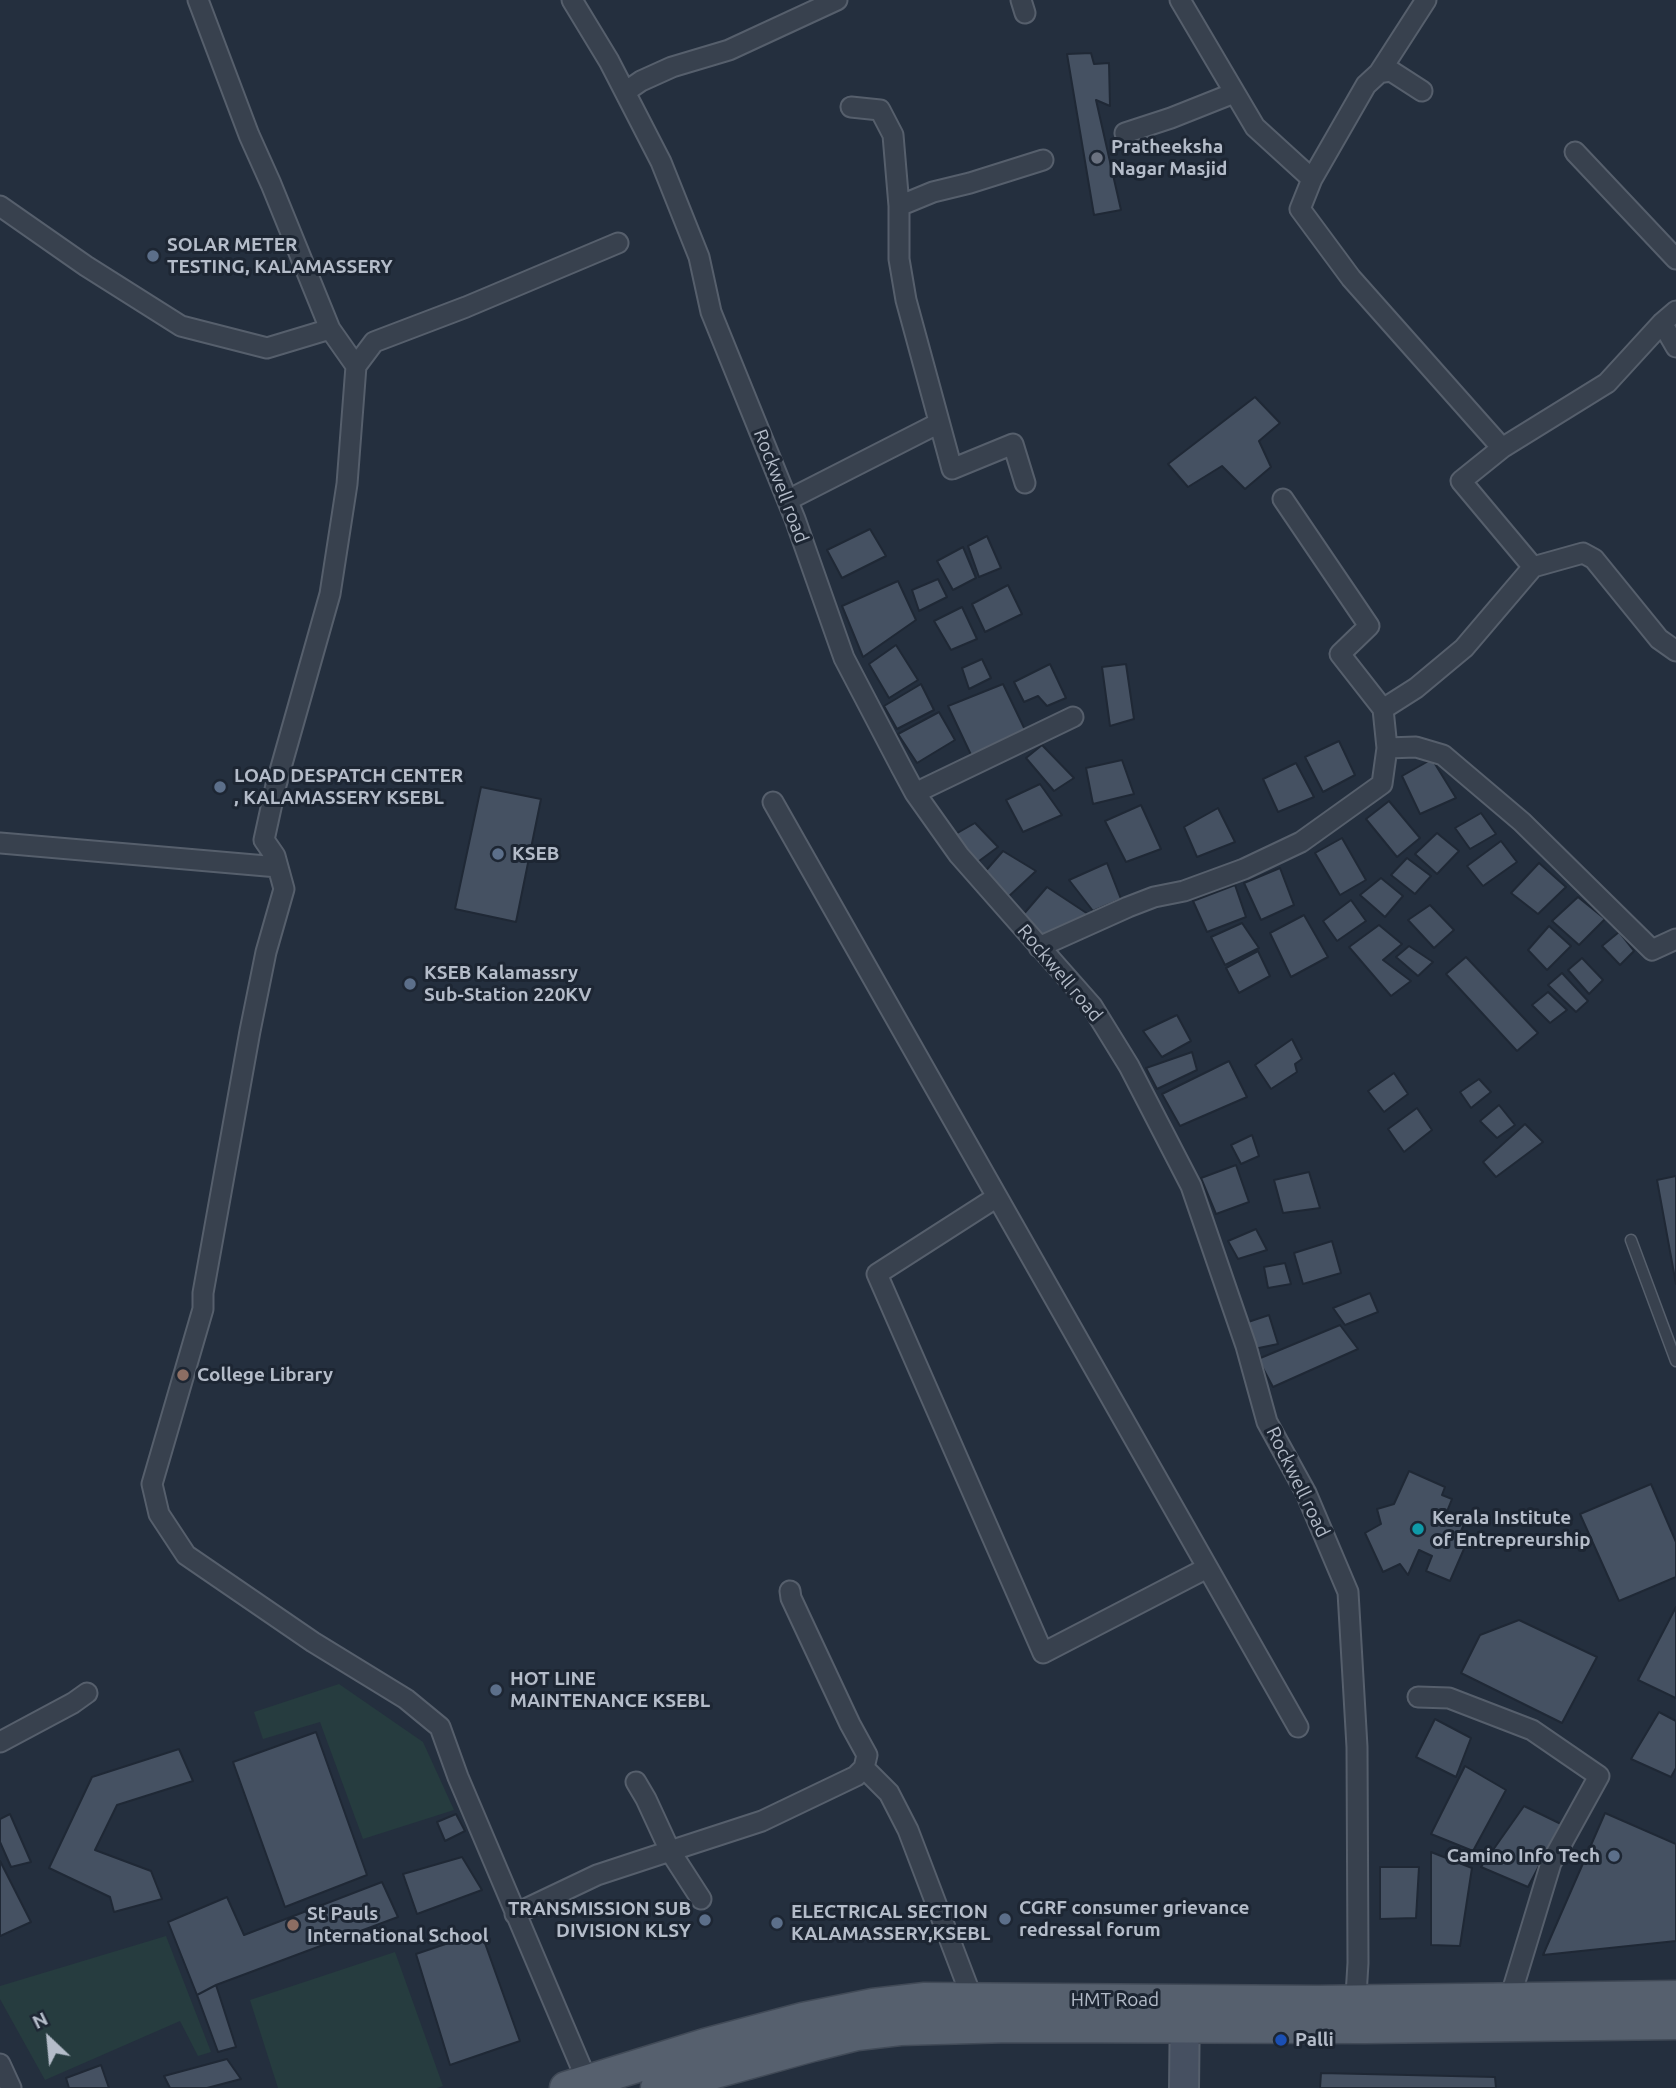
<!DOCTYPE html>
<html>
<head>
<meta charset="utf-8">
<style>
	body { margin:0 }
	#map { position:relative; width:1676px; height:2088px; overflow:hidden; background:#242f3e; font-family:Ubuntu,sans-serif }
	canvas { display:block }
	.north { position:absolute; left:14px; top:2004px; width:70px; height:70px; -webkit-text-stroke:5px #1d2633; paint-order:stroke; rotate:334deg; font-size:19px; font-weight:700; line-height:28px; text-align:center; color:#b4bcc9 }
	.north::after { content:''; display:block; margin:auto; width:24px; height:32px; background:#b4bcc9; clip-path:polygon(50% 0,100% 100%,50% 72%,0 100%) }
</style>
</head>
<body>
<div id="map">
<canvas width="1676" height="2088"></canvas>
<div class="north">N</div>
</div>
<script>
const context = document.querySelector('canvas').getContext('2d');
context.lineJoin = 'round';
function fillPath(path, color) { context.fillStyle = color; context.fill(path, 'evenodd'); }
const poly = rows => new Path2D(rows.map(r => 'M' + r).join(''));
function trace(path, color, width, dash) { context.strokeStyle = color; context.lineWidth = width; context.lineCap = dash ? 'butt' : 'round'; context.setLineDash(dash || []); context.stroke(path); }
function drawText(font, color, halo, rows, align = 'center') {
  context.font = font + ' Ubuntu,sans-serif'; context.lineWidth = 6; context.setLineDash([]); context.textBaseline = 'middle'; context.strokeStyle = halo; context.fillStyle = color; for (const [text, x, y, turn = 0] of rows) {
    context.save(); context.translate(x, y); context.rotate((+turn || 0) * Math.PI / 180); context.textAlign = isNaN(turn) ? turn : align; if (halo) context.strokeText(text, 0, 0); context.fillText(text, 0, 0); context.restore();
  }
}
const green = poly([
	[339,1684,423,1742,454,1810,363,1839,320,1722,263,1739,254,1712],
	[166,1936,211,2052,198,2056,180,2021,45,2080,0,1999,0,1986],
	[395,1952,443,2086,437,2088,278,2088,250,2000]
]);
const building = poly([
	[1091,53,1094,64,1109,63,1110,106,1096,100,1121,210,1094,215,1067,54,1091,53],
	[1255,397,1280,423,1259,441,1271,467,1245,489,1222,466,1188,487,1168,464,1255,397],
	[870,529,886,556,842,578,827,550,870,529],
	[987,536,1001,568,979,577,968,546,987,536],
	[963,547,976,578,953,590,937,561,963,547],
	[938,579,947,597,919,611,912,590,938,579],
	[898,581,916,620,863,657,842,606,898,581],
	[1008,585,1022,614,985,632,972,604,1008,585],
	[962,607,977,639,951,650,934,621,962,607],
	[896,645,918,680,889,698,869,664,896,645],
	[982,659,991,678,969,689,962,668,982,659],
	[1050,664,1066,698,1047,706,1038,696,1024,702,1014,682,1050,664],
	[1126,664,1134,719,1110,726,1102,667,1126,664],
	[921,684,934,710,897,729,884,706,921,684],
	[1003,684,1027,734,973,759,948,706,1003,684],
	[939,712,955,740,917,763,898,734,939,712],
	[1339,741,1355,775,1323,792,1305,757,1339,741],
	[1042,745,1074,778,1054,791,1026,758,1042,745],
	[1432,759,1456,798,1420,814,1402,776,1432,759],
	[1122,760,1134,794,1093,804,1086,768,1122,760],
	[1296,763,1314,797,1278,812,1263,779,1296,763],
	[1040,784,1062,815,1023,832,1006,800,1040,784],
	[481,787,541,799,516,922,455,909,481,787],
	[1389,801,1420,838,1397,857,1366,819,1389,801],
	[1141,805,1161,849,1126,862,1105,821,1141,805],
	[1218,808,1235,842,1197,857,1184,827,1218,808],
	[1481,813,1496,834,1470,849,1455,828,1481,813],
	[975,823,998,847,975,864,952,836,975,823],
	[1437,833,1459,851,1437,874,1415,854,1437,833],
	[1342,838,1366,880,1340,895,1315,853,1342,838],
	[1501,841,1517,862,1483,886,1467,866,1501,841],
	[1003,851,1036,871,1007,898,983,874,1003,851],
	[1407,858,1431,876,1415,894,1391,875,1407,858],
	[1107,863,1121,899,1093,911,1069,880,1107,863],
	[1539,863,1566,887,1538,914,1511,893,1539,863],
	[1280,868,1294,905,1261,920,1244,883,1280,868],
	[1381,878,1403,896,1385,917,1360,895,1381,878],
	[1235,885,1246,917,1207,932,1193,901,1235,885],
	[1047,887,1091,916,1043,940,1022,916,1047,887],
	[1578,897,1605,919,1579,945,1552,921,1578,897],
	[1351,900,1366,921,1337,941,1323,921,1351,900],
	[1430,905,1454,930,1434,948,1408,920,1430,905],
	[1304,915,1328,957,1291,977,1270,933,1304,915],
	[1242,923,1259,948,1225,965,1211,937,1242,923],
	[1379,925,1402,944,1383,960,1411,981,1391,996,1349,947,1379,925],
	[1549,926,1571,946,1547,970,1528,950,1549,926],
	[1619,932,1634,951,1620,965,1602,946,1619,932],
	[1409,946,1433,962,1418,976,1396,957,1409,946],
	[1258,951,1270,976,1239,993,1226,968,1258,951],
	[1466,957,1538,1033,1517,1051,1446,974,1466,957],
	[1582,958,1603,980,1589,994,1568,970,1582,958],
	[1562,973,1588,1001,1576,1012,1548,985,1562,973],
	[1548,992,1567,1010,1550,1023,1532,1005,1548,992],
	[1177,1015,1191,1041,1162,1057,1143,1031,1177,1015],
	[1292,1039,1302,1059,1295,1064,1297,1072,1271,1089,1255,1065,1292,1039],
	[1192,1052,1197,1070,1157,1089,1146,1068,1192,1052],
	[1229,1061,1247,1097,1180,1126,1162,1094,1229,1061],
	[1394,1073,1408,1094,1384,1112,1368,1091,1394,1073],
	[1479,1079,1491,1092,1471,1108,1460,1092,1479,1079],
	[1499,1105,1515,1125,1497,1138,1480,1121,1499,1105],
	[1417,1108,1432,1130,1404,1152,1388,1129,1417,1108],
	[1525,1124,1543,1142,1496,1177,1483,1162,1525,1124],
	[1252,1135,1259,1156,1241,1164,1231,1145,1252,1135],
	[1236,1165,1249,1202,1216,1214,1201,1178,1236,1165],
	[1309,1172,1320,1208,1283,1213,1274,1180,1309,1172],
	[1676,1176,1676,1284,1657,1180,1676,1176],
	[1256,1229,1267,1250,1238,1259,1228,1241,1256,1229],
	[1332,1241,1341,1273,1303,1284,1294,1253,1332,1241],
	[1285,1263,1291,1284,1268,1288,1264,1267,1285,1263],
	[1370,1293,1378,1312,1345,1325,1333,1308,1370,1293],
	[1269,1315,1278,1344,1254,1349,1248,1322,1269,1315],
	[1340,1325,1358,1349,1273,1387,1258,1359,1340,1325],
	[1409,1471,1445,1487,1442,1495,1452,1499,1446,1514,1465,1522,1458,1538,1467,1542,1450,1581,1426,1571,1432,1556,1419,1550,1408,1575,1400,1564,1383,1572,1365,1533,1381,1524,1377,1509,1394,1504,1409,1471],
	[1651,1484,1676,1542,1676,1577,1619,1601,1580,1514,1651,1484],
	[1676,1607,1676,1698,1638,1680,1676,1607],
	[1519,1620,1597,1657,1562,1723,1461,1673,1480,1635,1519,1620],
	[1659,1712,1676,1721,1676,1768,1671,1777,1631,1759,1659,1712],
	[1435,1719,1471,1738,1456,1777,1416,1757,1435,1719],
	[316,1732,367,1875,285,1907,233,1762,316,1732],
	[179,1749,193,1781,117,1805,95,1850,151,1871,162,1899,114,1912,110,1897,49,1868,92,1777,179,1749],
	[1465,1766,1506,1790,1473,1851,1431,1834,1465,1766],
	[1524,1806,1561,1824,1528,1887,1481,1867,1524,1806],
	[1605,1813,1676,1844,1676,1941,1543,1955,1605,1813],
	[10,1814,31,1862,11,1867,0,1842,0,1819,10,1814],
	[456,1814,465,1831,445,1841,437,1822,456,1814],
	[1431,1852,1472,1868,1460,1946,1431,1945,1431,1852],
	[462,1857,482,1890,417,1914,403,1874,462,1857],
	[0,1861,31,1922,0,1936,0,1861],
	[1380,1867,1419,1867,1416,1918,1380,1919,1380,1867],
	[382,1882,398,1917,216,1985,197,1995,168,1922,227,1897,244,1935,382,1882],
	[481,1932,520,2041,450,2065,416,1954,481,1932],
	[216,1985,236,2047,218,2052,197,1995,216,1985],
	[227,2059,241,2079,207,2088,170,2088,164,2076,227,2059],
	[101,2065,109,2088,69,2088,66,2078,101,2065],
	[1321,2073,1495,2077,1496,2088,1320,2088,1321,2073]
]);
const lane = poly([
	[1631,1240,1676,1361]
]);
const street = poly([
	[198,0,249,135,271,184,330,329],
	[572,0,609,61,661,162,699,257,711,312,795,519,844,658,901,767,915,793,959,855,1092,1006,1129,1066,1191,1186,1246,1346,1267,1422,1306,1493,1348,1592,1357,1747,1358,1963,1355,2012],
	[1021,0,1025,13],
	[1180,0,1255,127,1312,179],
	[1379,73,1426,0],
	[1422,91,1391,71,1379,73,1366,85,1312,179,1300,209,1351,278,1502,448],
	[625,92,641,81,672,67,729,50,837,0],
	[851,107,880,110,893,135,899,206,899,259,906,300,952,469,1013,444,1025,483],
	[1125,133,1171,118,1234,93],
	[1575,152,1676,259],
	[0,206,86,266,181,326,267,348,330,329,356,366],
	[899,206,933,192,970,183,1043,160],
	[1662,323,1676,347],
	[1283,499,1369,626,1340,654,1383,709],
	[788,500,939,423],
	[1533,567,1583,553,1594,559,1659,639,1676,651],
	[1387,748,1416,747,1443,755,1522,822,1652,950,1676,939],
	[915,793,1073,717],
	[773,802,1298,1727],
	[0,843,278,867],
	[1039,947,1128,907,1154,897,1184,891,1244,869,1301,842,1382,784,1387,748,1383,709,1416,688,1464,648,1533,567,1461,481,1502,448,1607,383,1662,323,1676,311],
	[997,1197,877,1274,1043,1653,1207,1568],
	[1418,1697,1449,1698,1532,1730,1599,1776,1551,1863,1510,1998],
	[0,1742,73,1703,87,1693],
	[864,1768,889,1793,908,1830,972,1998],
	[701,1899,670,1851,762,1821,856,1776,864,1768,867,1755,850,1724,791,1598,790,1591],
	[515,1914,597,1875,670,1851,646,1799,636,1782],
	[0,2064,11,2088],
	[590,2088,458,1777,440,1727,406,1699,313,1642,186,1555,159,1514,152,1484,203,1309,203,1293,250,1031,266,952,284,889,275,856,264,840,276,785,330,594,347,484,356,366,374,342,466,307,618,243]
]);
const secondary = poly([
	[1184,2088,1185,2003]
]);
const primary = poly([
	[566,2088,705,2045,803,2019,873,2005,925,1999,1318,2002,1676,1997],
	[657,2088,813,2045,857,2034,900,2029,1010,2026,1365,2027,1676,2023]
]);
const markers = [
	[1097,158,7,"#6b7280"],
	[153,256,7,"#5c6f8a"],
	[220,787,7,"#5c6f8a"],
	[498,854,7,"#5c6f8a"],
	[410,984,7,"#5c6f8a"],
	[183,1375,7,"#8d6e63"],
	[1418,1529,7,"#0f9aa8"],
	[496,1690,7,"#5c6f8a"],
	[1614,1856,7,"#5c6f8a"],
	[1005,1919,7,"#5c6f8a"],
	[705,1920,7,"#5c6f8a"],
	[777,1923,7,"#5c6f8a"],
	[293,1925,7,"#8d6e63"],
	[1281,2040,7,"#1a4fb4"]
];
const poiNames = [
	["Pratheeksha",1111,147],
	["Nagar Masjid",1111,169],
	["SOLAR METER",167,245],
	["TESTING, KALAMASSERY",167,267],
	["LOAD DESPATCH CENTER",234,776],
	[", KALAMASSERY KSEBL",234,798],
	["KSEB",512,854],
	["KSEB Kalamassry",424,973],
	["Sub-Station 220KV",424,995],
	["College Library",197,1375],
	["Kerala Institute",1432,1518],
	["of Entrepreurship",1432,1540],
	["HOT LINE",510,1679],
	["MAINTENANCE KSEBL",510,1701],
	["Camino Info Tech",1600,1856,"right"],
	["CGRF consumer grievance",1019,1908],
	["redressal forum",1019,1930],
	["TRANSMISSION SUB",691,1909,"right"],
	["DIVISION KLSY",691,1931,"right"],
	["ELECTRICAL SECTION",791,1912],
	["KALAMASSERY,KSEBL",791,1934],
	["St Pauls",307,1914],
	["International School",307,1936],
	["Palli",1295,2040]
];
const streetNames = [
	["Rockwell road",781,486,69],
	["Rockwell road",1060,973,50],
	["Rockwell road",1298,1482,64],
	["HMT Road",1115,2000]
];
fillPath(green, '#263c3f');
fillPath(building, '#455162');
trace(building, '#1f2835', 2);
trace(lane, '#565f6c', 13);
trace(street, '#565f6c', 23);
trace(secondary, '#565f6c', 32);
trace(primary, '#414a57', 35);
trace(lane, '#38414e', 10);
trace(street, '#38414e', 19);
trace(secondary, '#465061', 28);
trace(primary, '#56606e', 32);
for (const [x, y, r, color] of markers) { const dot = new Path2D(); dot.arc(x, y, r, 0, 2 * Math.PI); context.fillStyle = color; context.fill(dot); trace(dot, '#1d2633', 2.5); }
drawText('bold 19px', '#b4bcc9', '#1d2633', poiNames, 'left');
drawText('19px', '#b4bcc9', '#1d2633', streetNames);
</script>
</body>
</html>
